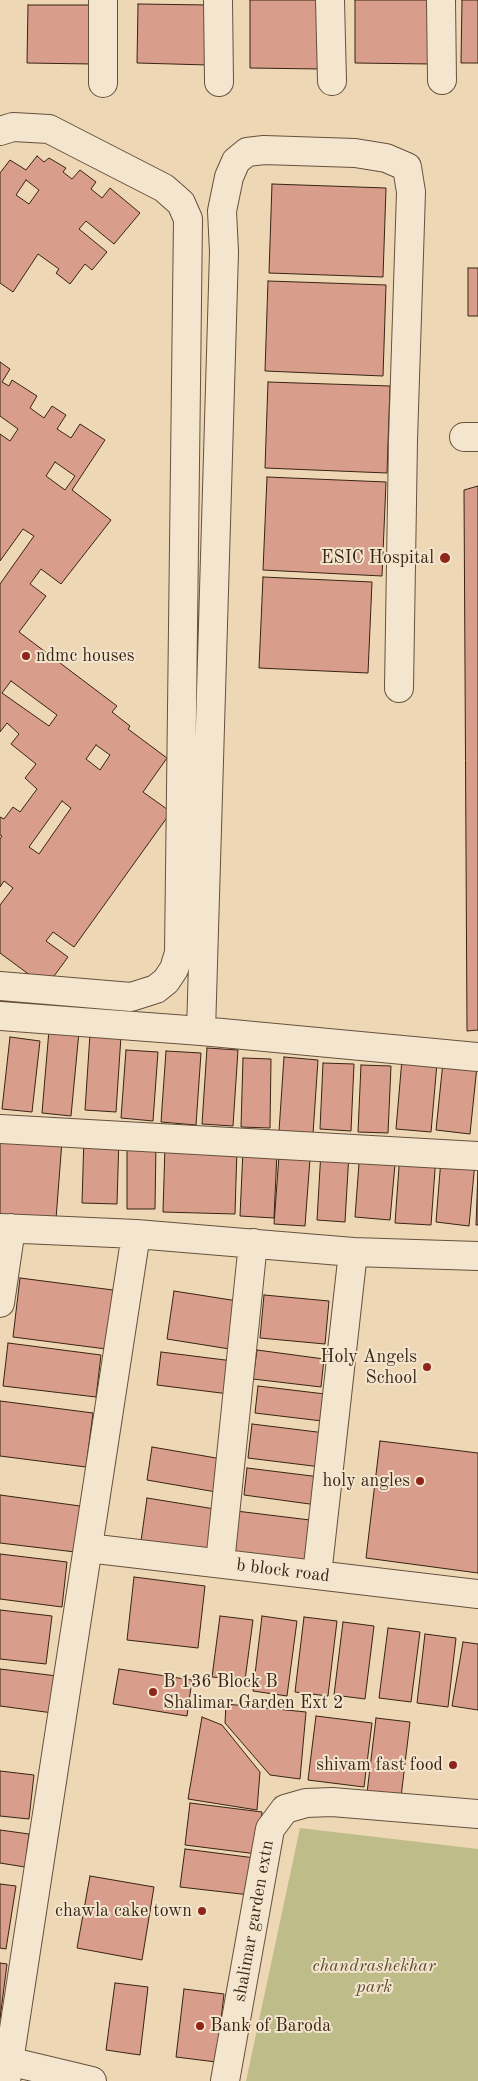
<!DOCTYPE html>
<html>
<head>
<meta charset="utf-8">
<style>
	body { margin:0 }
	canvas { display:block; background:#eed7b5 }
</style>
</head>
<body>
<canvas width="478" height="2081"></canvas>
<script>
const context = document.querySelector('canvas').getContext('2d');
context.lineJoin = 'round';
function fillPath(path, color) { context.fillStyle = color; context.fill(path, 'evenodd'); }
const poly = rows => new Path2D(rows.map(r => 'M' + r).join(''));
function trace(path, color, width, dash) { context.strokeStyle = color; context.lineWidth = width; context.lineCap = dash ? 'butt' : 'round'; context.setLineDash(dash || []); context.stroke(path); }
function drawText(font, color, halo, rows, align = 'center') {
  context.font = font + ' "Old Standard TT",serif'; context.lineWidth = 4; context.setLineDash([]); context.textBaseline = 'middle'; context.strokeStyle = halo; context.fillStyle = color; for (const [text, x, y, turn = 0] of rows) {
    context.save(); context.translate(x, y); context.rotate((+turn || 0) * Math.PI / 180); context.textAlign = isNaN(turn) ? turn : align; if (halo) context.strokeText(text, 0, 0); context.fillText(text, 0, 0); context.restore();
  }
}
const green = poly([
	[300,1828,478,1849,478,2081,246,2081]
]);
const building = poly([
	[250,0,322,0,321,69,250,68,250,0],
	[355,0,432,0,431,64,355,63,355,0],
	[462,0,478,0,478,63,461,63,462,0],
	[138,4,209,5,208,65,137,63,138,4],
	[28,5,93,5,92,64,27,63,28,5],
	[37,156,44,162,49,158,66,168,63,172,72,179,80,170,96,182,91,189,102,198,110,188,140,213,114,244,86,221,79,229,107,252,92,270,85,264,70,284,56,273,59,269,38,254,13,292,0,283,0,173,10,160,26,170,37,156],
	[26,180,39,190,29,204,16,195,26,180],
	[272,184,386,188,383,277,269,273,272,184],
	[468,268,478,268,478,316,468,316,468,268],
	[268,281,386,285,383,376,265,371,268,281],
	[0,362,10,369,2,382,9,386,12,380,37,396,30,408,44,418,52,406,66,415,57,429,71,438,80,424,105,440,72,490,111,520,61,584,41,569,30,584,46,596,19,632,117,706,112,712,130,726,128,729,167,758,143,792,171,812,74,947,53,932,46,941,68,957,46,987,0,953,0,905,13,888,4,881,0,887,0,839,2,836,0,835,0,817,4,819,13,807,20,812,37,789,25,778,36,764,11,744,19,734,7,723,0,732,0,584,34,536,23,529,0,561,0,434,10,441,18,429,0,416,0,362],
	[55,462,75,476,65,490,46,476,55,462],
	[11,681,57,715,49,726,2,693,11,681],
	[96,745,110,755,100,770,86,759,96,745],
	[62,801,71,808,39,854,29,847,62,801],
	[268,382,390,386,387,473,265,468,268,382],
	[267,477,386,482,382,576,263,570,267,477],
	[478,486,478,1030,467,1031,464,490,478,486],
	[263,577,372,582,368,673,259,668,263,577],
	[49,1030,79,1032,71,1116,42,1113,49,1030],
	[90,1034,121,1036,116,1112,85,1110,90,1034],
	[10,1037,40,1041,32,1112,2,1109,10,1037],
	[207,1048,238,1050,233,1126,202,1124,207,1048],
	[126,1050,158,1052,153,1121,121,1118,126,1050],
	[166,1051,201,1053,196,1125,161,1122,166,1051],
	[284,1057,318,1060,313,1134,279,1131,284,1057],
	[243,1058,271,1059,270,1128,241,1127,243,1058],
	[402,1059,437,1063,431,1132,396,1129,402,1059],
	[443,1062,477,1066,470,1134,436,1130,443,1062],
	[323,1063,354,1064,351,1131,320,1129,323,1063],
	[361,1065,391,1066,388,1133,358,1132,361,1065],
	[0,1136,62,1141,56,1219,0,1214,0,1136],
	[84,1136,119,1137,117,1204,82,1203,84,1136],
	[127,1143,156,1143,155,1209,127,1209,127,1143],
	[165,1146,237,1148,235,1214,163,1212,165,1146],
	[243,1150,277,1152,274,1218,240,1216,243,1150],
	[360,1150,396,1153,390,1220,355,1217,360,1150],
	[321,1151,349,1153,345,1222,317,1220,321,1151],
	[400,1153,436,1156,431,1225,395,1223,400,1153],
	[279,1156,310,1159,305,1226,274,1224,279,1156],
	[441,1159,475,1162,469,1226,436,1222,441,1159],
	[478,1170,478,1225,476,1225,478,1170],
	[20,1278,113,1290,106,1349,13,1337,20,1278],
	[174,1291,244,1302,236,1350,167,1339,174,1291],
	[264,1295,329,1301,325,1344,260,1338,264,1295],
	[8,1343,101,1355,96,1397,3,1386,8,1343],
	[257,1350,324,1359,321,1387,253,1379,257,1350],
	[161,1352,233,1361,229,1394,157,1385,161,1352],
	[258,1386,325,1394,322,1421,255,1413,258,1386],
	[0,1401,93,1413,86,1467,0,1456,0,1401],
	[252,1424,325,1433,321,1467,248,1458,252,1424],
	[380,1441,478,1453,478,1573,366,1558,380,1441],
	[152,1447,222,1459,216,1492,147,1480,152,1447],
	[247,1468,320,1477,317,1505,244,1495,247,1468],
	[0,1495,80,1506,75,1552,0,1543,0,1495],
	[147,1498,221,1510,215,1552,141,1541,147,1498],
	[236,1511,310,1520,305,1565,230,1556,236,1511],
	[0,1554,67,1562,62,1607,0,1599,0,1554],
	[134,1577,205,1586,198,1648,127,1640,134,1577],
	[0,1610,52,1616,46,1664,0,1659,0,1610],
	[220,1616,253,1620,245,1680,212,1677,220,1616],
	[262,1616,297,1621,287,1696,253,1691,262,1616],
	[304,1617,337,1621,328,1696,295,1692,304,1617],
	[343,1622,374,1626,365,1699,334,1695,343,1622],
	[388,1628,420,1632,411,1702,379,1698,388,1628],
	[425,1634,456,1638,448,1707,417,1703,425,1634],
	[463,1642,478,1644,478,1710,452,1706,463,1642],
	[0,1669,57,1676,53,1713,0,1706,0,1669],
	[119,1669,192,1680,187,1716,113,1704,119,1669],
	[226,1704,306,1712,300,1779,270,1775,225,1723,226,1704],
	[316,1716,372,1723,364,1787,308,1780,316,1716],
	[202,1717,222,1725,260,1772,257,1810,188,1799,202,1717],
	[376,1718,410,1722,401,1797,367,1793,376,1718],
	[0,1771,34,1775,29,1819,0,1816,0,1771],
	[190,1803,262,1812,257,1854,185,1845,190,1803],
	[0,1830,29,1834,25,1867,0,1863,0,1830],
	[185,1849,255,1858,250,1895,180,1887,185,1849],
	[90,1876,154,1887,142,1960,77,1948,90,1876],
	[0,1884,16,1886,6,1949,0,1948,0,1884],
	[0,1963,7,1964,0,2019,0,1963],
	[115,1983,148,1987,140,2055,106,2050,115,1983],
	[184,1989,224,1994,216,2062,176,2057,184,1989]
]);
const minor = poly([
	[218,0,219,82],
	[330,0,332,81],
	[441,0,442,80],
	[103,83,103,0],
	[0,131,13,127,49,129,164,188,181,203,188,219,179,953,174,969,166,981,156,989,131,997,0,986],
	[464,437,478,437],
	[0,1016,201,1031,478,1057],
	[201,1031,224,252,222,211,229,177,236,161,247,152,264,150,355,153,386,158,407,167,411,192,403,440,399,688],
	[0,1129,478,1156],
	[0,1228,136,1234,353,1252,478,1256],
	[0,1303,11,1228],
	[88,1548,478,1594],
	[220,1563,253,1243],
	[317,1575,353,1252],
	[0,2059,92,2081],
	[6,2081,136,1234],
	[225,2081,270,1829,285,1809,306,1803,332,1802,478,1814]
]);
const markers = [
	[445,558,6,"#8f2418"],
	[26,656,5,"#8f2418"],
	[427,1367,5,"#8f2418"],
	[420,1481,5,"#8f2418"],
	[153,1692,5,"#8f2418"],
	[453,1765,5,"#8f2418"],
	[202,1911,5,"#8f2418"],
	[200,2026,5,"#8f2418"]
];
const poiNames = [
	["ESIC Hospital",434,558],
	["ndmc houses",36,656,"left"],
	["Holy Angels",417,1357],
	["School",417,1378],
	["holy angles",410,1481],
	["B 136 Block B",163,1682,"left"],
	["Shalimar Garden Ext 2",163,1703,"left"],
	["shivam fast food",443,1765],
	["chawla cake town",192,1911],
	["Bank of Baroda",210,2026,"left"]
];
const streetNames = [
	["b block road",283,1571,7],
	["shalimar garden extn",254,1921,-80]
];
const parkNames = [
	["chandrashekhar",374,1966],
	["park",374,1987]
];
fillPath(green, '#bebd8a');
fillPath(building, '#d89d8b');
trace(building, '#382413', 1);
trace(minor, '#66513c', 30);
trace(minor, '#f4e5cf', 28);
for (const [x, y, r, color] of markers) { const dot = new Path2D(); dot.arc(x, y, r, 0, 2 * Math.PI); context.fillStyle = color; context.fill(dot); trace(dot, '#f4e5cf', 2); }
drawText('18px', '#382413', '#f4e5cf', poiNames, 'right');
drawText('18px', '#382413', '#f4e5cf', streetNames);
drawText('italic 18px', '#5a4a31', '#f4e5cf', parkNames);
</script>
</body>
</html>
